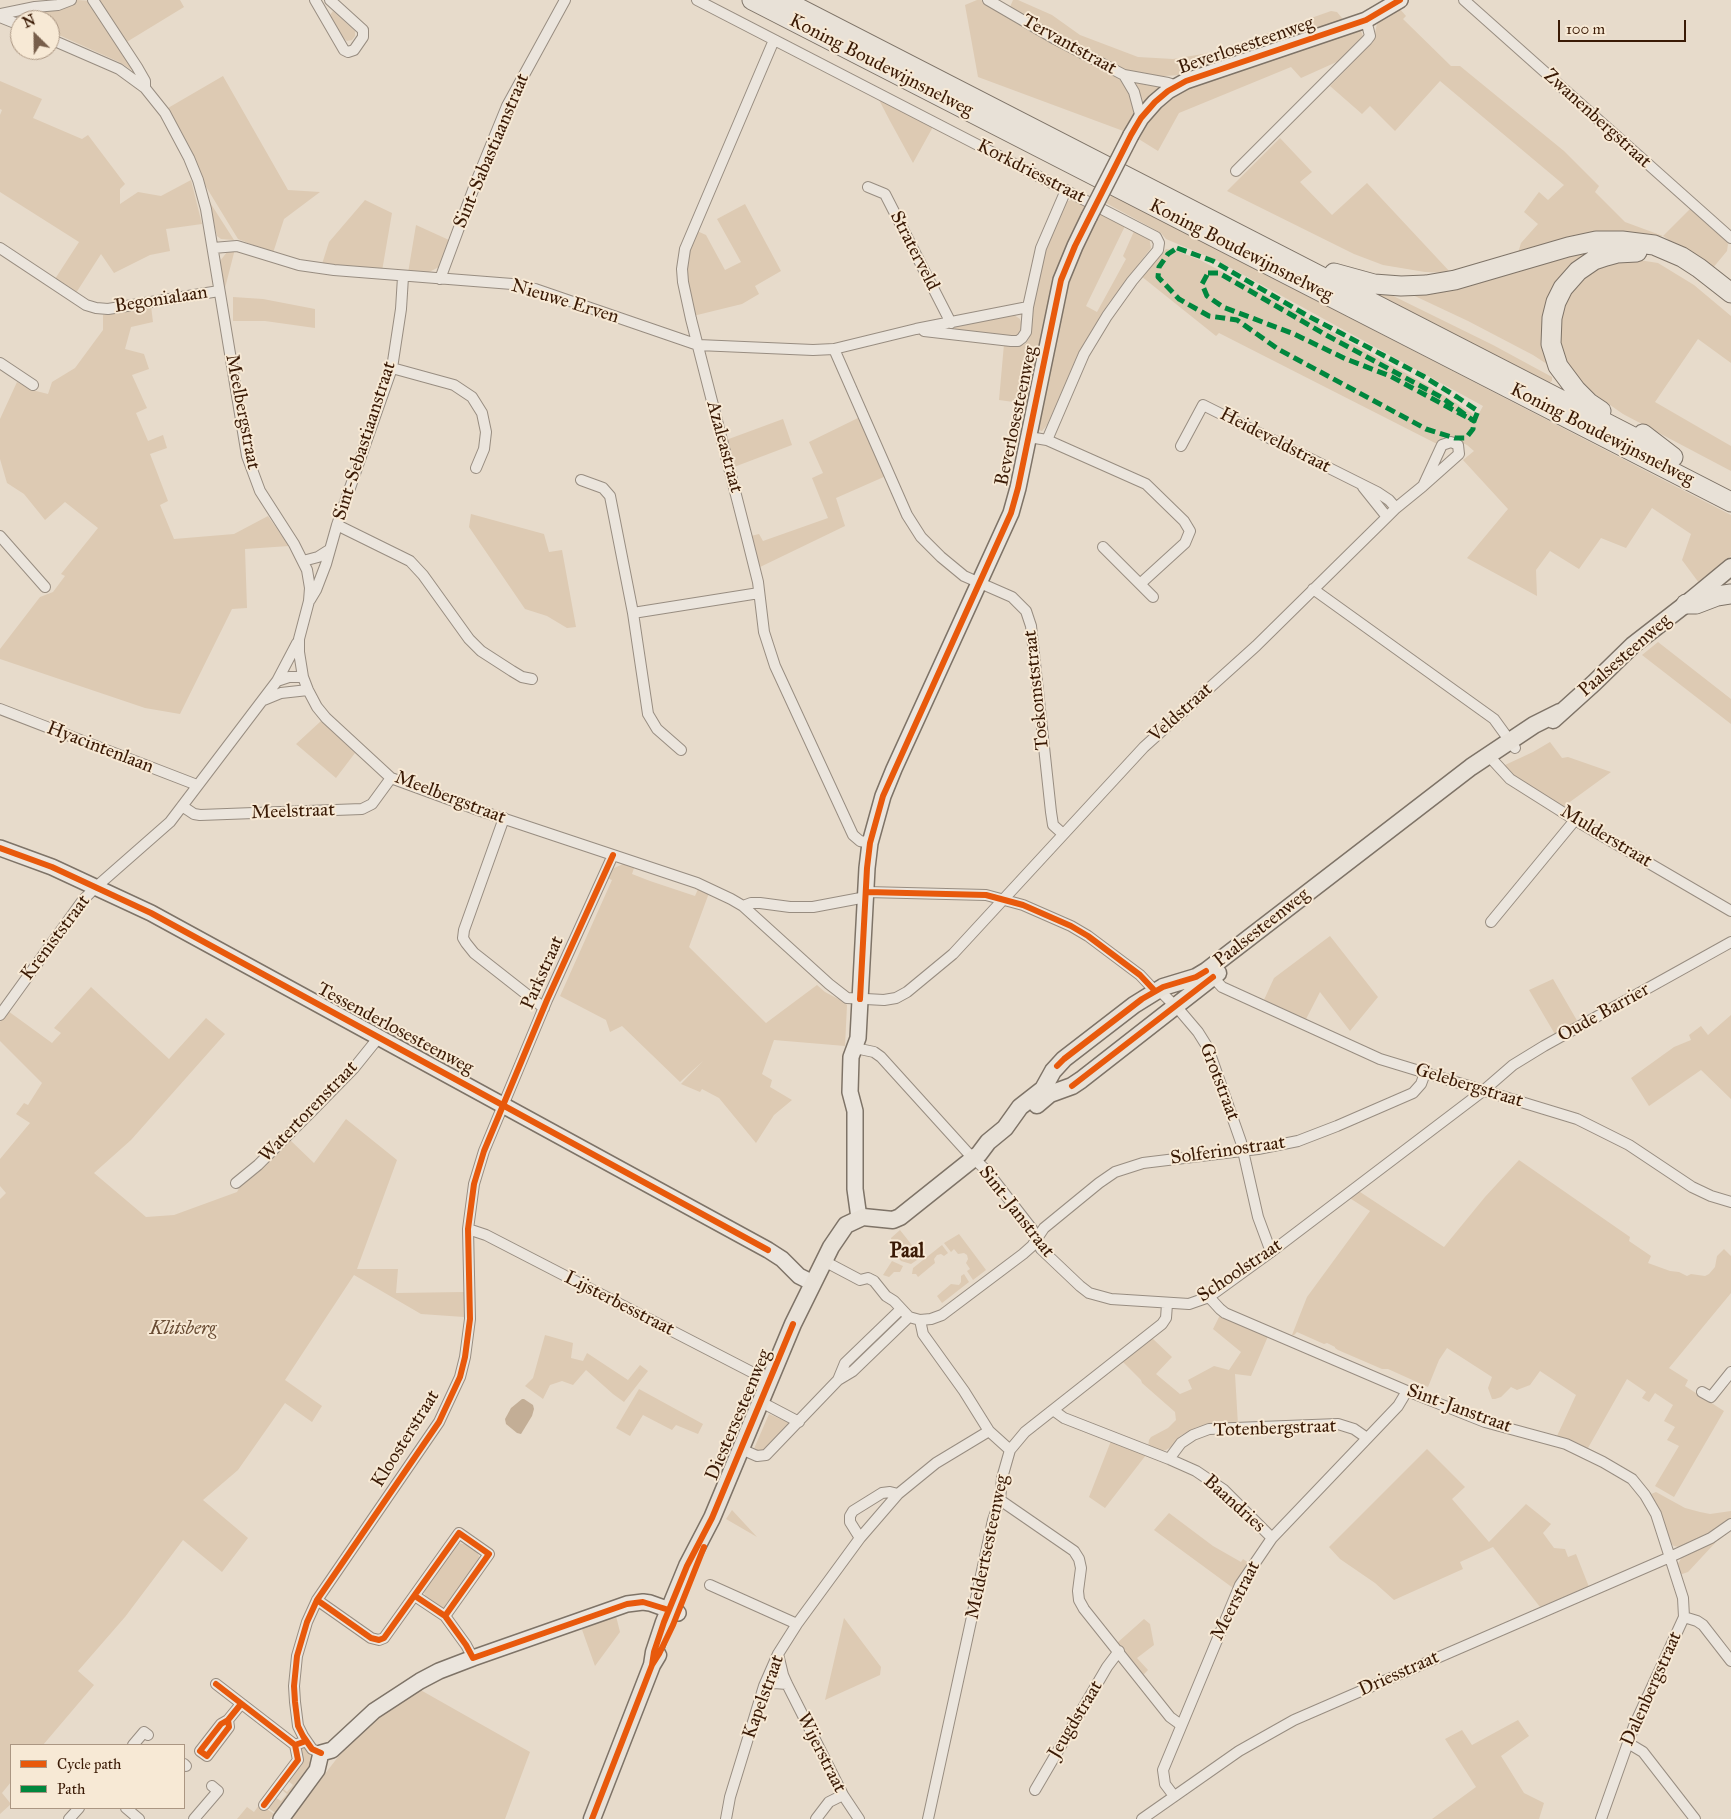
<!DOCTYPE html>
<html>
<head>
<meta charset="utf-8">
<style>
	body { margin:0 }
	#map { position:relative; width:1731px; height:1819px; overflow:hidden; background:#e7dbcb; font-family:"IM FELL Great Primer",serif }
	canvas { display:block }
	.legend { position:absolute; left:10px; top:1744px; width:175px; height:65px; box-sizing:border-box; background:#f7e9d5; border:1px solid #ab9682; margin:0; padding:6px 9px; list-style:none; font-size:15px; color:#3a1a05 }
	.legend li { display:flex; align-items:center; gap:10px; height:25px }
	.legend b { width:25px; border:1px solid #ab9682 }
	.north { position:absolute; left:10px; top:10px; width:50px; height:50px; box-sizing:border-box; background:#f7e9d5; border:1px solid #ab9682; border-radius:50%; rotate:337deg; font-size:14px; font-weight:700; line-height:20px; text-align:center; color:#3a1a05 }
	.north::after { content:''; display:block; margin:auto; width:18px; height:22px; background:#775e4a; clip-path:polygon(50% 0,100% 100%,50% 72%,0 100%) }
	.scale { position:absolute; left:1558px; top:20px; width:128px; height:22px; box-sizing:border-box; border:2px solid #3a1a05; border-top:0; padding-left:6px; font-size:15px; line-height:18px; white-space:nowrap; color:#3a1a05; -webkit-text-stroke:4px #f7e9d5; paint-order:stroke }
</style>
</head>
<body>
<div id="map">
<canvas width="1731" height="1819"></canvas>
<ul class="legend">
<li><b style="height:6px;background:#e8590c"></b>Cycle path</li>
<li><b style="height:6px;background:#00873e"></b>Path</li>
</ul>
<div class="north">N</div>
<div class="scale">100 m</div>
</div>
<script>
const context = document.querySelector('canvas').getContext('2d');
context.lineJoin = 'round';
function fillPath(path, color) { context.fillStyle = color; context.fill(path, 'evenodd'); }
const poly = rows => new Path2D(rows.map(r => 'M' + r).join(''));
function trace(path, color, width, dash) { context.strokeStyle = color; context.lineWidth = width; context.lineCap = dash ? 'butt' : 'round'; context.setLineDash(dash || []); context.stroke(path); }
function drawText(font, color, halo, rows, align = 'center') {
  context.font = font + ' "IM FELL Great Primer",serif'; context.lineWidth = 4; context.setLineDash([]); context.textBaseline = 'middle'; context.strokeStyle = halo; context.fillStyle = color; for (const [text, x, y, turn = 0] of rows) {
    context.save(); context.translate(x, y); context.rotate((+turn || 0) * Math.PI / 180); context.textAlign = isNaN(turn) ? turn : align; if (halo) context.strokeText(text, 0, 0); context.fillText(text, 0, 0); context.restore();
  }
}
const green = poly([
	[77,0,91,1,138,74,119,62,50,31,50,20,25,20,12,14,56,7],
	[97,0,180,0,184,7,125,43],
	[977,0,981,0,1119,78,1127,87,1131,95,1133,106,1133,114,1126,132,978,77,965,5],
	[1013,0,1018,0,1052,15,1080,35,1138,57,1173,59,1215,52,1331,11,1337,12,1342,18,1343,22,1180,75,1149,77,1132,74,1113,64,1010,7],
	[1399,8,1406,16,1403,19,1451,66,1460,66,1564,151,1599,186,1595,192,1625,222,1663,236,1690,209,1726,240,1728,244,1727,251,1712,269,1663,236,1652,237,1597,233,1572,236,1518,253,1521,243,1538,224,1524,212,1539,192,1548,200,1564,185,1440,81,1395,131,1370,106,1362,114,1330,86,1373,42,1377,24,1383,17],
	[333,11,355,31,355,36,352,40,347,41,343,38,330,15],
	[1360,29,1363,36,1362,39,1341,60,1301,78,1291,67,1179,113,1158,151,1137,138,1156,110,1184,89],
	[223,76,288,190,320,192,284,219,273,253,238,239,205,185,188,144,168,108],
	[0,81,42,99,33,118,82,139,88,135,125,184,120,189,120,204,138,192,161,196,191,180,202,224,166,229,170,251,150,255,114,273,101,254,76,293,55,279,79,242,0,192,0,115,2,110,0,109],
	[1136,82,1146,85,1165,86,1143,106],
	[878,98,934,125,913,163,890,121],
	[1280,138,1312,172,1300,182,1332,215,1367,183,1451,273,1425,272,1383,265,1354,254,1227,191],
	[1112,195,1731,515,1731,556,1699,583,1682,560,1691,534,1652,508,1626,548,1601,538,1579,569,1550,551,1536,570,1537,596,1467,558,1508,509,1463,460,1474,451,1467,445,1445,434,1439,445,1219,333,1216,336,1141,276,1166,249,1177,251,1200,260,1247,285,1429,386,1472,413,1476,419,1483,406,1218,261,1166,239,1161,233,1106,203],
	[1074,199,1087,206,1066,248,1054,278,1028,407,1024,407,1021,403,999,400,1004,344,1019,346,1025,344,1029,339,1032,304,1044,249,1065,202],
	[365,200,392,213,382,271,322,264,329,242],
	[209,201,234,240,221,239,217,236],
	[745,204,781,271,755,286,759,294,742,304,693,316,687,278,686,263,689,250,697,231,706,235,725,270,741,262,717,219],
	[1101,212,1126,224,1086,306,1097,312,1126,259,1123,256,1135,229,1149,237,1151,248,1108,304,1088,337,1047,425,1042,431,1039,430,1037,427,1065,294,1076,262],
	[416,225,449,240,439,267,427,273,408,273],
	[1599,246,1564,280,1553,368,1533,355,1468,321,1402,290],
	[235,249,225,288,220,261,227,252],
	[1626,258,1658,263,1694,285,1731,316,1731,363,1698,339,1655,402,1731,446,1731,471,1623,414,1583,386,1569,370,1556,337,1560,304,1585,272],
	[1377,288,1493,345,1552,377,1552,381,1549,383,1372,292],
	[233,297,263,299,315,309,315,328,265,321,233,321],
	[151,306,153,322,131,327,125,349,144,354,149,369,132,375,147,408,136,413,148,441,163,435,167,448,150,454,168,501,160,505,174,539,234,534,268,516,289,546,245,549,247,608,232,609,180,714,145,708,0,659,0,649,40,597,53,592,65,576,61,574,98,528,65,502,45,520,24,494,7,483,0,459,0,419,17,382,32,390,48,394,52,382,75,368,103,330,103,315],
	[1014,315,1020,319,1022,325,1022,331,1015,338,946,329],
	[860,417,886,476,836,498,845,526,758,568,751,536,759,534,763,541,828,518,812,478,823,473,809,442],
	[783,419,792,445,734,467,726,440],
	[471,514,544,534,549,552,562,550,576,627,567,628,547,616,525,609,469,527],
	[1658,642,1731,699,1731,724,1642,655],
	[321,721,355,753,336,778,296,744],
	[1550,742,1562,758,1568,757,1611,772,1563,807,1515,778,1505,765,1533,752],
	[623,864,634,868,632,874,650,881,695,896,698,889,709,893,689,947,766,1023,817,985,825,992,844,1002,847,1005,845,1046,774,1040,762,1074,772,1080,770,1087,792,1100,774,1115,756,1143,719,1098,702,1089,700,1092,681,1084,703,1061,680,1082,622,1026,610,1032,606,1020,560,996,612,880,607,878,612,869],
	[1330,936,1378,997,1350,1031,1320,992,1305,1021,1263,1002,1274,978],
	[1553,979,1579,1024,1556,1036,1529,990],
	[91,987,169,1059,206,1018,225,1034,131,1140,94,1173,146,1217,174,1215,237,1192,242,1183,289,1139,314,1163,346,1119,397,1160,357,1269,398,1269,396,1293,464,1292,464,1317,421,1314,354,1275,285,1380,322,1406,312,1422,285,1403,238,1470,203,1500,248,1538,222,1572,183,1540,125,1617,78,1671,94,1685,43,1745,11,1745,11,1782,2,1793,11,1804,0,1814,0,1199,6,1193,0,1186,0,1159,30,1123,16,1114,24,1103,28,1105,42,1083,0,1041,0,1022,8,1011,52,1043,61,1033,54,1028],
	[1731,1015,1731,1099,1701,1070,1649,1106,1631,1078,1674,1047,1691,1040,1689,1035,1701,1026,1708,1035],
	[1519,1160,1630,1237,1629,1241,1651,1256,1648,1263,1670,1271,1679,1272,1687,1276,1691,1274,1705,1276,1709,1274,1715,1267,1717,1256,1724,1249,1731,1256,1731,1293,1669,1368,1688,1380,1685,1386,1724,1411,1674,1497,1655,1486,1679,1446,1667,1440,1675,1427,1664,1421,1673,1405,1655,1393,1649,1402,1642,1398,1646,1392,1627,1379,1588,1448,1557,1436,1576,1395,1540,1371,1530,1385,1517,1390,1511,1387,1501,1397,1495,1399,1492,1399,1488,1388,1492,1377,1447,1348,1439,1360,1428,1387,1388,1369,1382,1369,1338,1350,1335,1348,1335,1347,1327,1343,1324,1344,1297,1332,1294,1335,1292,1335,1307,1297,1370,1211,1348,1197,1357,1190,1444,1247,1485,1197],
	[900,1230,915,1249,917,1248,923,1256,911,1264,901,1261,898,1257,900,1254,899,1252,895,1250,892,1244,891,1238],
	[959,1234,986,1270,973,1280,967,1271,970,1269,966,1263,968,1259,967,1255,964,1253,958,1254,954,1249,951,1252,944,1243],
	[942,1245,948,1253,944,1256,941,1254,937,1255,934,1259,935,1263,918,1277,916,1274,912,1274,913,1268],
	[892,1261,903,1266,900,1272,894,1272,889,1277,883,1275],
	[964,1274,969,1282,942,1303,937,1296,951,1284,959,1285,961,1282,961,1276],
	[1220,1315,1269,1334,1251,1376,1235,1374,1238,1425,1217,1424,1197,1427,1180,1436,1171,1447,1166,1450,1160,1451,1148,1447,1149,1440,1151,1437,1168,1428,1176,1420,1175,1412,1142,1383,1141,1380,1122,1361,1152,1338,1172,1357,1156,1374,1180,1394,1192,1389,1188,1380,1214,1366,1229,1370,1241,1352,1213,1329],
	[545,1335,573,1343,571,1358,583,1361,587,1353,628,1380,640,1365,648,1371,624,1402,613,1394,586,1370,573,1385,562,1381,550,1385,543,1399,525,1386,533,1378],
	[639,1389,703,1424,698,1434,676,1425,672,1430,643,1415,630,1436,616,1428],
	[769,1414,783,1420,789,1419,791,1422,759,1454,753,1451],
	[1111,1441,1146,1455,1105,1508,1089,1497],
	[1427,1449,1465,1487,1452,1499,1489,1542,1526,1504,1551,1524,1543,1533,1554,1548,1565,1549,1568,1557,1576,1554,1589,1587,1540,1607,1493,1547,1460,1562,1463,1569,1394,1600,1375,1583,1340,1559,1329,1547],
	[1656,1492,1685,1508,1700,1512,1710,1514,1731,1511,1731,1518,1707,1534,1686,1545,1679,1547,1674,1546,1670,1543,1651,1496,1651,1494],
	[732,1510,757,1537,726,1519],
	[1169,1513,1213,1546,1241,1562,1243,1559,1249,1563,1233,1588,1154,1530],
	[1713,1541,1715,1543,1688,1572,1682,1574,1678,1573,1677,1565,1682,1557],
	[459,1543,468,1545,478,1553,480,1561,447,1607,441,1608,426,1599,424,1592,425,1588,455,1545],
	[615,1612,620,1632,595,1666,580,1624],
	[844,1618,881,1667,880,1675,825,1700],
	[1144,1619,1150,1624,1154,1645,1137,1658,1148,1670,1143,1675,1117,1643],
	[417,1688,530,1752,505,1819,290,1819,338,1757,357,1736,381,1715],
	[1518,1720,1529,1736,1501,1756,1524,1793,1544,1803,1539,1819,1432,1819,1476,1787,1445,1739,1462,1730,1472,1745],
	[304,1746,312,1754,316,1762,278,1815,267,1807,275,1797,281,1801,287,1794,281,1789,282,1788,287,1792,293,1785,287,1780,303,1759,301,1750],
	[260,1804,274,1814,270,1819,237,1819,247,1807,254,1812]
]);
const water = poly([
	[522,1399,524,1399,533,1405,534,1409,532,1416,521,1434,517,1433,506,1424,505,1419,511,1408]
]);
const street = poly([
	[93,0,137,67,145,81,145,88],
	[315,0,344,50,348,52,354,50,363,37,363,30,330,0],
	[697,0,1156,237,1159,243,1158,250,1132,281,1107,316,1084,354,1047,440],
	[988,0,1055,39,1124,75,1168,83,1177,86],
	[1464,0,1731,238],
	[0,14,35,7,58,5,71,0],
	[0,17,20,25],
	[50,39,119,69,145,88,165,113,189,158,198,180,206,209,247,456,260,491,294,544,307,570,310,588,309,601,299,639,299,652,303,677,308,690,317,707,326,718,391,778,481,811,697,883,731,899,743,906,829,984,847,998,884,1000,896,998,907,992,953,954,1144,747,1256,646,1387,517,1396,508,1423,486,1459,454,1458,445,1451,442,1442,445,1423,486],
	[774,40,685,249,682,269,683,282,691,319,747,538,758,582,764,632,775,666,853,835,860,841,870,843],
	[1124,75,1134,92,1141,118],
	[1236,171,1367,40,1370,36,1366,20],
	[868,187,885,194,951,323],
	[0,248,86,305,96,308,108,309,219,291],
	[213,248,237,246,299,265,334,270,512,284,535,289,698,345,813,350,834,349,916,329,1028,307],
	[440,279,476,182,507,106,565,0],
	[924,331,1011,341,1018,341,1022,338,1026,332,1028,307,1041,248,1066,190],
	[834,349,907,515,921,537,941,557,964,576,1012,597,1026,611,1031,626,1051,812,1053,825,1063,834],
	[0,363,33,385],
	[392,368,454,385,472,397,482,413,486,432,484,449,476,468],
	[1029,437,1047,440,1146,484,1184,521,1190,531,1185,543,1140,584],
	[1181,446,1203,405,1377,492,1389,500,1396,508],
	[581,480,603,488,610,496,633,613,648,714,657,729,681,750],
	[1363,487,1387,517],
	[337,525,410,561,423,575,469,639,481,651,512,671,522,677,532,679],
	[0,536,45,587],
	[1103,547,1153,597],
	[303,561,318,557,329,550],
	[1313,589,1494,719,1515,748],
	[310,600,316,590,326,564,337,525,392,368,401,309,403,277],
	[633,613,759,593],
	[277,681,289,677,303,677],
	[264,700,281,693,308,690],
	[0,709,197,785],
	[1488,755,1510,779,1575,820,1731,911],
	[182,806,194,814,200,815,362,809,372,804,391,778],
	[504,818,464,930,463,938,466,943,474,953,544,1008],
	[867,892,986,895,1023,905,1071,926,1088,936,1140,975,1155,991,1163,994,1181,1012,1198,1032,1208,1048,1241,1142,1258,1217,1271,1252],
	[743,906,751,903,760,903,790,907,813,907,866,897],
	[1491,922,1575,820],
	[1209,973,1222,987,1380,1059,1577,1119,1629,1145,1692,1187,1711,1196,1731,1202],
	[0,1015,83,900,96,887,170,822,277,681,297,643],
	[855,1048,874,1052,881,1057,968,1153,987,1171,1032,1229,1041,1249,1080,1286,1089,1293,1111,1299,1189,1304,1209,1297,1271,1252,1483,1091,1513,1065,1544,1046,1731,942],
	[236,1183,258,1165,313,1110,354,1068,379,1037],
	[468,1229,486,1235,769,1381],
	[824,1261,860,1280,868,1278,874,1281,886,1296,894,1301,909,1317,920,1320,931,1319,942,1315,1023,1254,1032,1246,1044,1228,1099,1183,1115,1172,1143,1163,1258,1149,1298,1141,1337,1126,1413,1093,1421,1084,1425,1073],
	[1209,1297,1220,1309,1225,1313,1407,1391,1485,1422,1566,1444,1603,1462,1632,1479,1645,1495,1656,1514,1683,1598,1684,1617,1634,1726,1601,1819],
	[920,1320,923,1334,964,1391,989,1431,1010,1450],
	[838,1380,845,1363,901,1309],
	[1702,1392,1711,1397,1731,1372],
	[761,1402,799,1422],
	[1053,1410,1064,1418,1169,1459,1196,1471,1224,1490,1272,1538],
	[741,1449,757,1456,766,1455,838,1380,853,1371,909,1317],
	[1169,1459,1181,1443,1193,1435,1209,1429,1338,1424,1354,1429,1367,1438],
	[1000,1500,1074,1551,1079,1559,1081,1568,1078,1591,1079,1600,1084,1609,1170,1717,1181,1725],
	[860,1538,850,1522,850,1516,853,1511,882,1493,890,1492,898,1494],
	[710,1585,797,1624],
	[415,1596,445,1616,466,1645,473,1658],
	[317,1600,371,1638,379,1640,384,1638,459,1533,489,1554,445,1616],
	[1684,1617,1697,1621,1703,1625,1731,1661],
	[778,1654,783,1675,787,1684,843,1795,859,1819],
	[216,1684,295,1745,306,1741],
	[764,1686,774,1683,787,1684],
	[228,1720,221,1724,200,1751,207,1756,229,1727,228,1720,241,1704],
	[1628,1743,1643,1752,1695,1819],
	[133,1745,144,1732,148,1735],
	[321,1753,312,1749,303,1736,298,1726,295,1702,294,1686,297,1656,307,1622,317,1600,439,1422,460,1377,465,1357,470,1319,468,1229,474,1184,484,1151,547,1000,613,855],
	[184,1764,186,1766],
	[1035,1790,1107,1667,1119,1651],
	[1174,1796,1165,1784,1163,1770,1240,1585,1272,1538,1398,1406,1407,1391],
	[264,1805,298,1760,295,1745],
	[126,1808,139,1819],
	[69,1819,79,1808],
	[194,1819,218,1791,212,1786],
	[726,1819,730,1797,764,1686,778,1654,797,1624,860,1538,898,1494,936,1463,989,1431],
	[816,1819,829,1802,843,1795],
	[928,1819,993,1520,1000,1500,1002,1478,1010,1450,1025,1432,1162,1324,1166,1318,1167,1304],
	[1142,1819,1239,1751,1294,1720,1670,1557,1711,1538,1731,1524]
]);
const secondary = poly([
	[1131,135,1141,118,1155,102,1168,91,1186,81,1366,20,1400,0],
	[0,848,52,867,151,913,768,1250,782,1259,799,1276,813,1283],
	[859,1218,855,1189,855,1111,850,1092,851,1057,858,1038,867,868,870,843,883,796,894,769,1011,513,1018,488,1061,280,1075,246,1089,217],
	[281,1819,317,1770,321,1753,332,1750,374,1711,420,1681,439,1671,473,1658,627,1604,643,1602,650,1603,678,1613]
]);
const primary = poly([
	[1553,720,1594,683,1633,645,1691,600,1731,567],
	[1037,1105,1050,1094,1072,1086,1081,1080,1218,973],
	[652,1665,654,1652,664,1622,687,1566,712,1518,793,1324,831,1247,846,1225,863,1217,893,1220,900,1217,979,1154,988,1142,1005,1128,1020,1107,1043,1089,1053,1071,1064,1059,1134,1005,1163,987,1196,977,1206,971,1471,767,1534,725,1560,712],
	[592,1819,652,1665,658,1655]
]);
const highway = poly([
	[752,0,1731,502],
	[783,0,1649,445],
	[1334,273,1374,284,1401,286,1426,285,1455,280,1568,247,1596,241,1622,241,1654,245,1682,257,1699,268,1731,293],
	[1601,411,1589,403,1576,390,1558,366,1551,344,1552,318,1556,302,1563,288,1578,271,1594,260,1606,256,1617,253,1637,252],
	[1643,434,1673,457],
	[1686,604,1696,604,1717,596,1731,594]
]);
const secondaryBridge = poly([
	[1089,217,1131,135]
]);
const quiet = poly([
	[1177,248,1213,261,1308,316,1423,376,1457,397,1478,411,1474,421,1473,429,1466,438,1455,438,1426,429,1278,349,1237,320,1209,316,1179,299,1158,277,1159,267,1168,254,1177,248],
	[1208,273,1219,273,1328,336,1441,397,1474,421,1390,376,1346,359,1294,334,1223,307,1207,296,1202,284,1208,273]
]);
const cycleway = poly([
	[0,848,52,867,151,913,768,1250],
	[867,892,986,895,1023,905,1071,926,1088,936,1140,975,1155,991],
	[860,999,867,868,870,843,883,796,1011,513,1018,488,1061,280,1075,246,1131,135,1141,118,1155,102,1168,91,1186,81,1366,20,1400,0],
	[1057,1066,1064,1059,1142,999,1163,987,1196,977,1206,971],
	[1072,1086,1213,977],
	[415,1596,445,1616,466,1645,473,1658,627,1604,643,1602,669,1610],
	[317,1600,371,1638,379,1640,384,1638,459,1533,489,1554,445,1616],
	[652,1665,654,1652,664,1622,687,1566,712,1518,793,1324],
	[216,1684,295,1745,306,1741],
	[228,1720,221,1724,200,1751,207,1756,229,1727,228,1720,241,1704],
	[321,1753,312,1749,303,1736,298,1726,295,1702,294,1686,297,1656,307,1622,317,1600,439,1422,460,1377,465,1357,470,1319,468,1229,474,1184,484,1151,547,1000,613,855],
	[264,1805,298,1760,295,1745],
	[592,1819,652,1665,659,1654,673,1625,704,1547]
]);
const streetNames = [
	["Tervantstraat",1069,45,29],
	["Beverlosesteenweg",1246,46,-19],
	["Koning Boudewijnsnelweg",881,66,27],
	["Zwanenbergstraat",1597,119,42],
	["Sint-Sabastiaanstraat",492,151,-67],
	["Korkdriesstraat",1031,172,27],
	["Straterveld",914,251,63],
	["Koning Boudewijnsnelweg",1241,251,27],
	["Begonialaan",161,300,-9],
	["Nieuwe Erven",565,302,17],
	["Meelbergstraat",242,412,79],
	["Beverlosesteenweg",1017,416,-78],
	["Koning Boudewijnsnelweg",1602,435,27],
	["Sint-Sebastiaanstraat",365,441,-72],
	["Heideveldstraat",1275,441,27],
	["Azaleastraat",724,447,75],
	["Paalsesteenweg",1625,656,-41],
	["Toekomststraat",1037,690,-96],
	["Veldstraat",1181,713,-42],
	["Hyacintenlaan",100,748,21],
	["Meelbergstraat",450,798,21],
	["Meelstraat",293,812,-2],
	["Mulderstraat",1606,837,31],
	["Paalsesteenweg",1262,928,-38],
	["Kreniststraat",56,938,-53],
	["Parkstraat",543,973,-66],
	["Oude Barrier",1604,1013,-29],
	["Tessenderlosesteenweg",395,1029,28],
	["Grotstraat",1219,1082,69],
	["Gelebergstraat",1469,1086,17],
	["Watertorenstraat",309,1112,-46],
	["Solferinostraat",1228,1151,-8],
	["Sint-Janstraat",1016,1212,52],
	["Schoolstraat",1240,1271,-34],
	["Lijsterbesstraat",619,1304,27],
	["Sint-Janstraat",1459,1409,20],
	["Diestersesteenweg",739,1415,-67],
	["Totenbergstraat",1275,1429,-2],
	["Kloosterstraat",406,1439,-58],
	["Baandries",1234,1504,42],
	["Meldertsesteenweg",988,1547,-78],
	["Meerstraat",1236,1601,-63],
	["Driesstraat",1399,1674,-24],
	["Dalenbergstraat",1652,1689,-66],
	["Kapelstraat",764,1697,-70],
	["Jeugdstraat",1076,1720,-59],
	["Wijerstraat",821,1753,63]
];
const parkNames = [
	["Klitsberg",183,1329]
];
const quarterNames = [
	["Paal",907,1252]
];
fillPath(green, '#ddcab3');
fillPath(water, '#c3ae96');
trace(street, '#988d81', 12);
trace(secondary, '#7e7367', 18);
trace(primary, '#7e7367', 19);
trace(highway, '#7e7367', 21);
trace(street, '#ebe5dd', 10);
trace(secondary, '#ebe5dd', 15);
trace(primary, '#e8e1d7', 16);
trace(highway, '#e8e1d7', 19);
trace(secondaryBridge, '#7e7367', 18, []);
trace(secondaryBridge, '#ebe5dd', 15);
trace(quiet, '#00873e', 5, [10, 5]);
trace(cycleway, '#e8590c', 6);
drawText('19px', '#3a1a05', '#f7e9d5', streetNames);
drawText('italic 19px', '#684b33', '#f7e9d5', parkNames);
drawText('bold 21px', '#3a1a05', '#f7e9d5', quarterNames);
</script>
</body>
</html>
